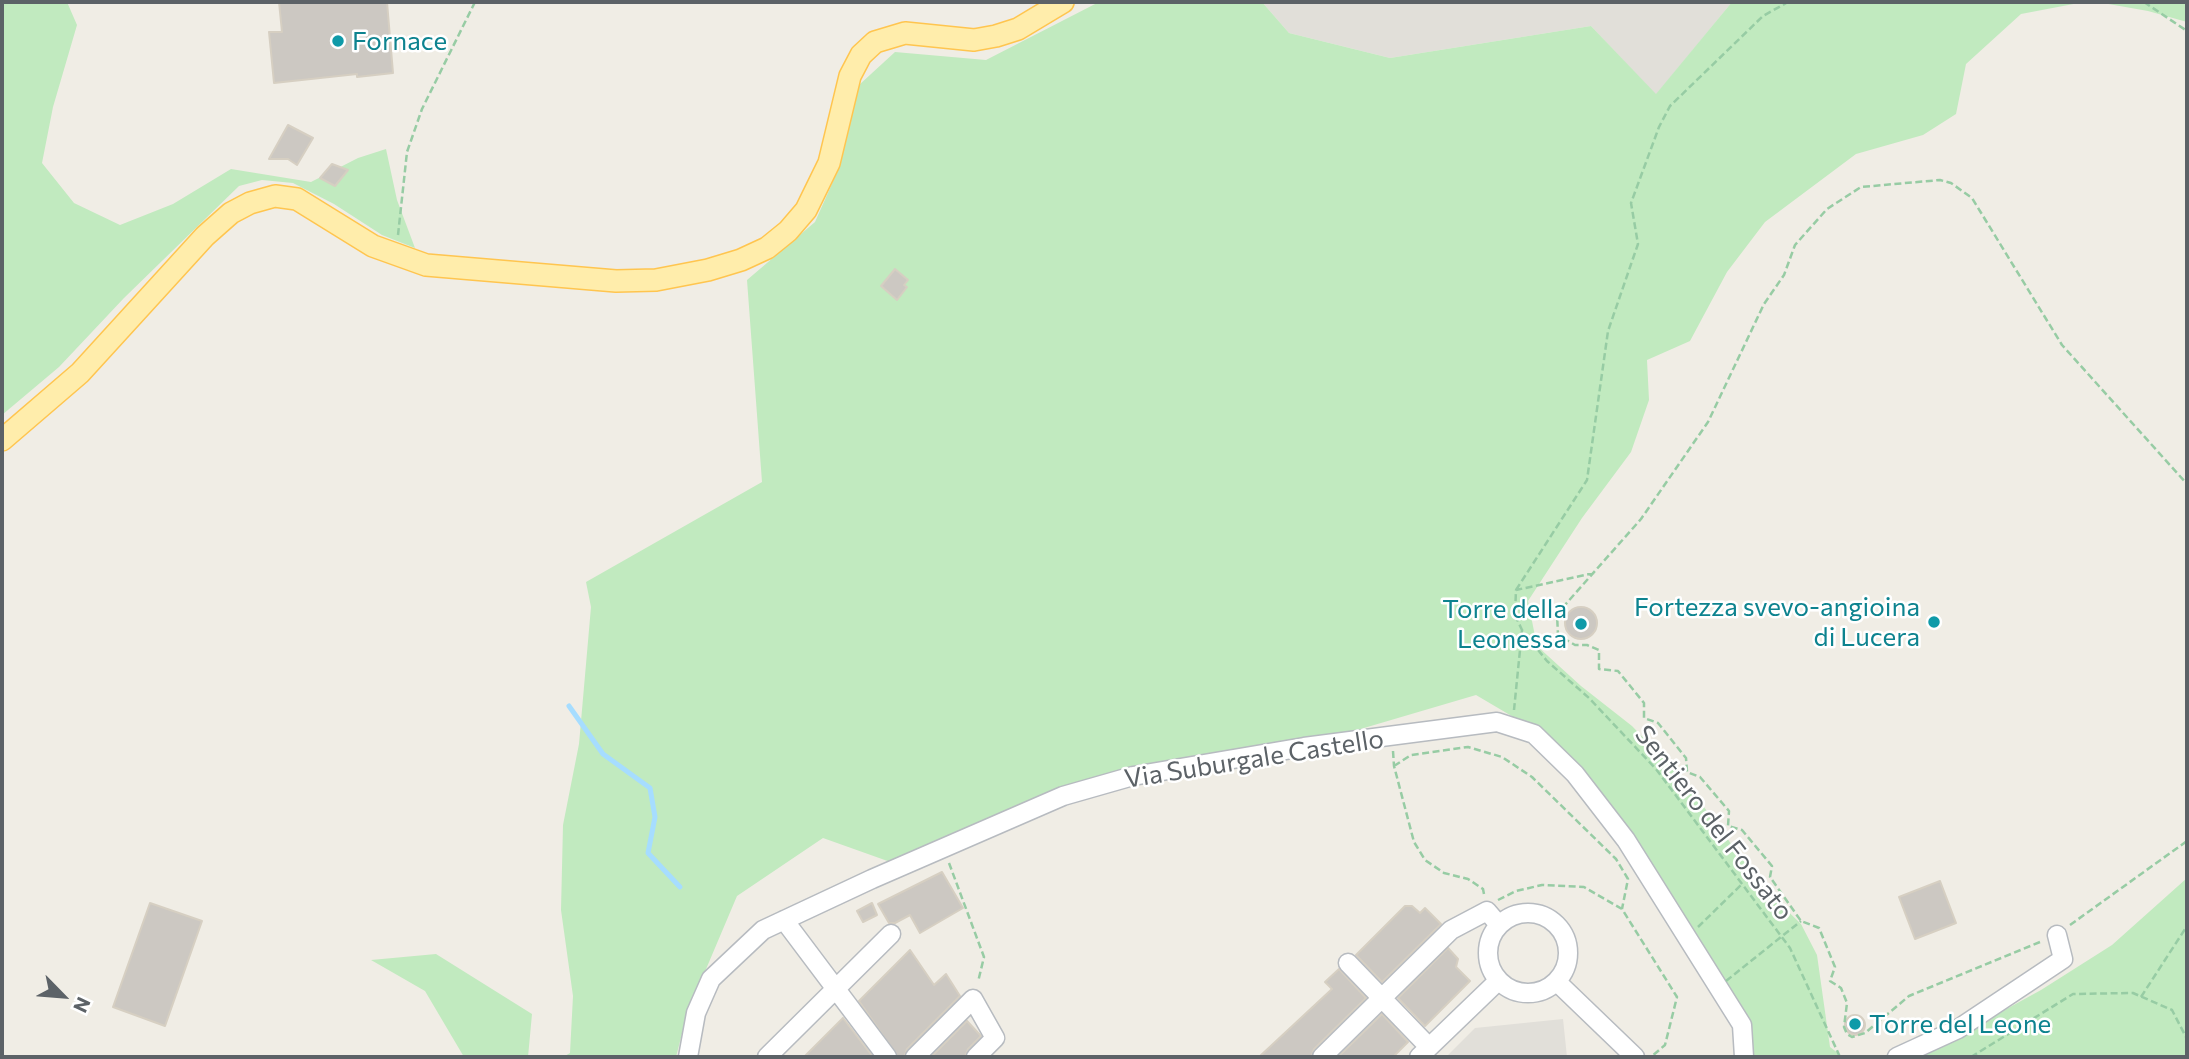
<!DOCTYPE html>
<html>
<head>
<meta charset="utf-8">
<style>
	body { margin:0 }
	#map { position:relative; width:2189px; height:1059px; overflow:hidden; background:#f0ede5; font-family:Commissioner,sans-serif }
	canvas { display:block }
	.frame { position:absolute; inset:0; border:4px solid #5c6267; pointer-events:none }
	.north { position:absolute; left:28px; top:961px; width:70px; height:70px; -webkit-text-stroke:5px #fff; paint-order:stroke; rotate:115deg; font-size:19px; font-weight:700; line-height:28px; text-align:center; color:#5c6267 }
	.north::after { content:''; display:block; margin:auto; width:24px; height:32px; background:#5c6267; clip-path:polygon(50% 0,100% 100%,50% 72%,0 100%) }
</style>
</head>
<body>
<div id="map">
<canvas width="2189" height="1059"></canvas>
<div class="frame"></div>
<div class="north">N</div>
</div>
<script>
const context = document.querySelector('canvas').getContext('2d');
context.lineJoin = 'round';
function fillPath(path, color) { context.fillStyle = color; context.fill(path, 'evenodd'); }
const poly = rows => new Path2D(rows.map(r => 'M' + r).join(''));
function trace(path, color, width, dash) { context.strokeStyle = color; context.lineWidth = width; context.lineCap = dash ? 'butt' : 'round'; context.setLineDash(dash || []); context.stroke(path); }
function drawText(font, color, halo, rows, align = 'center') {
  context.font = font + ' Commissioner,sans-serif'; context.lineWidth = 5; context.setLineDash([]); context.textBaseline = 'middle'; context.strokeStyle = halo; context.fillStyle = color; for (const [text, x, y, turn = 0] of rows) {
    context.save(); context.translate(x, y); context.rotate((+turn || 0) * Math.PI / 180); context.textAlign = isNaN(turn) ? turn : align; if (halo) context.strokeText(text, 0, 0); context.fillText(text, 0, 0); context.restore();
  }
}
const industrial = poly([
	[1262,2,1732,2,1656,95,1591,26,1390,58,1289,33],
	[1563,1019,1567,1057,1446,1057,1475,1028]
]);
const green = poly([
	[2,2,67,2,77,25,53,107,42,163,74,203,120,225,173,204,231,169,311,182,358,158,386,149,397,200,415,248,382,235,334,204,293,183,262,180,239,186,124,298,59,367,2,415],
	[1099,2,1262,2,1289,33,1390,58,1591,26,1656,94,1732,2,2084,2,2021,14,1966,64,1956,114,1923,135,1856,154,1765,222,1727,272,1690,341,1647,360,1649,400,1631,452,1582,518,1528,601,1537,646,1581,686,1632,726,1684,780,1763,887,1801,924,1817,955,1830,1047,1843,1057,1747,1057,1745,1024,1627,838,1537,731,1476,695,1347,733,1228,752,1075,783,910,869,823,838,737,896,687,1014,676,1057,563,1057,570,1053,573,996,561,910,563,825,579,744,591,607,586,582,762,482,747,280,815,222,839,168,859,85,895,52,986,60],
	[2097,2,2187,2,2187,22,2148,11],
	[2187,878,2187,1057,1919,1057,2041,990,2112,945],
	[436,954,532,1014,528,1057,464,1057,425,991,371,960]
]);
const stream = poly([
	[569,706,603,754,650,788,655,817,648,853,680,887]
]);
const building = poly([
	[279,2,387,2,393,73,357,77,357,74,274,83,269,32,282,32,279,2],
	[288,125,313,138,297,165,288,159,269,159,288,125],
	[332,164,348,170,335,186,320,178,332,164],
	[895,269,908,280,904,285,907,287,897,300,881,286,895,269],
	'1565 623a16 16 0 1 1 32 0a16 16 0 1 1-32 0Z',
	[942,872,963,908,920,933,910,915,895,923,889,923,878,904,942,872],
	[1940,881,1956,923,1915,939,1899,897,1940,881],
	[150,903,202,921,165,1026,113,1007,150,903],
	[872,903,877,915,863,922,857,911,872,903],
	[1405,906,1412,906,1420,913,1425,908,1441,924,1382,982,1356,955,1405,906],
	[1448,948,1458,959,1456,967,1470,981,1425,1026,1398,998,1448,948],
	[910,950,934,985,946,974,960,996,907,1049,904,1057,898,1057,859,1001,910,950],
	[1339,969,1366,998,1314,1049,1311,1057,1259,1057,1332,989,1325,982,1339,969],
	[1382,1014,1408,1042,1393,1057,1338,1057,1382,1014],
	'1845 1025a10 10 0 1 1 20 0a10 10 0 1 1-20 0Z',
	[843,1018,873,1057,804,1057,843,1018],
	[967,1021,981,1036,968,1049,965,1057,931,1057,967,1021]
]);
const path = poly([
	[2144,2,2187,31],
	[398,235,407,152,422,109,475,2],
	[1594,573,1516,590,1515,615,1522,630,1547,661,1589,698,1656,769,1790,948,1840,1057],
	[1516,590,1587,480,1608,331,1638,244,1631,203,1659,127,1670,106,1763,16,1788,2],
	[1514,710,1522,630],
	[1393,751,1394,766,1414,842,1425,860,1444,873,1468,879,1483,889,1484,894],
	[1394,766,1411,755,1468,747,1502,757,1532,777,1616,859,1628,879,1622,909],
	[949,863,984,957,978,982],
	[1498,900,1516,891,1542,885,1584,887,1622,909,1677,997,1665,1045,1651,1057],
	[2070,925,2187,841],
	[1698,927,1741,885],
	[2040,942,1909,996,1865,1033,1852,1037,1847,1034,1844,1027,1847,1003,1841,988,1830,981,1835,967,1819,928,1801,921,1770,877,1772,866,1742,830,1728,826,1729,811,1700,777,1687,772,1686,758,1658,723,1644,718,1644,703,1618,671,1599,669,1599,650,1587,645,1575,645,1558,635,1557,614,1641,519,1708,422,1764,304,1784,275,1795,245,1827,209,1861,187,1940,180,1951,183,1972,198,2062,345,2187,484],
	[2141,997,2187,926],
	[1971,1057,2073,994,2133,993,2172,1010,2187,1039]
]);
const minor = poly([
	'1488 953a40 40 0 1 1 80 0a40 40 0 1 1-80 0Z',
	[784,920,887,1057],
	[1348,963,1429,1047],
	[1557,982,1635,1057],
	[688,1057,696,1013,711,979,763,930,872,879,1063,796,1133,776,1304,747,1497,722,1534,734,1575,774,1626,840,1742,1025,1744,1057],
	[767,1057,891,934],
	[915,1057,973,999,995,1038,976,1057],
	[1322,1057,1451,930,1487,911,1499,925],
	[1419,1057,1498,981],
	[1897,1057,1958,1029,2063,959,2057,935]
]);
const major = poly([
	[2,440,80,373,205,236,231,213,250,203,275,196,297,199,373,246,426,265,616,281,656,280,708,270,741,260,767,248,788,231,806,210,829,163,850,76,861,55,875,42,905,33,974,40,996,36,1018,29,1063,2]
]);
const pathBridge = poly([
	[1726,981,1801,921]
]);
const markers = [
	[338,41,7,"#0f9aa8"],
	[1934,622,7,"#0f9aa8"],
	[1581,624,7,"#0f9aa8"],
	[1855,1024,7,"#0f9aa8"]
];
const cultureNames = [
	["Fornace",352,41],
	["Fortezza svevo-angioina",1920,607,"right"],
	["di Lucera",1920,637,"right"],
	["Torre della",1567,609,"right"],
	["Leonessa",1567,639,"right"],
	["Torre del Leone",1869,1024]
];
const streetNames = [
	["Via Suburgale Castello",1254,759,-9],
	["Sentiero del Fossato",1714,823,52]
];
fillPath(industrial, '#e1dfd9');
fillPath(green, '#c1eabf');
trace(stream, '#a6ddff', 5);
fillPath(building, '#ccc8c2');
trace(building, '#d6cfc2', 2);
trace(minor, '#b7bbc0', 21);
trace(major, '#ffc54f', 24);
trace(path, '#97cca4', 2.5, [7, 3.5]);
trace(minor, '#fff', 18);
trace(major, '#ffedab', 21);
trace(pathBridge, '#97cca4', 2.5, [7, 3.5]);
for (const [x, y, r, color] of markers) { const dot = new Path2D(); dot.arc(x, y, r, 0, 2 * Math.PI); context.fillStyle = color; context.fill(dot); trace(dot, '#fff', 2.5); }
drawText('26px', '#0d838f', '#fff', cultureNames, 'left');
drawText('26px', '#5c6267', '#fff', streetNames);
</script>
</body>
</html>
